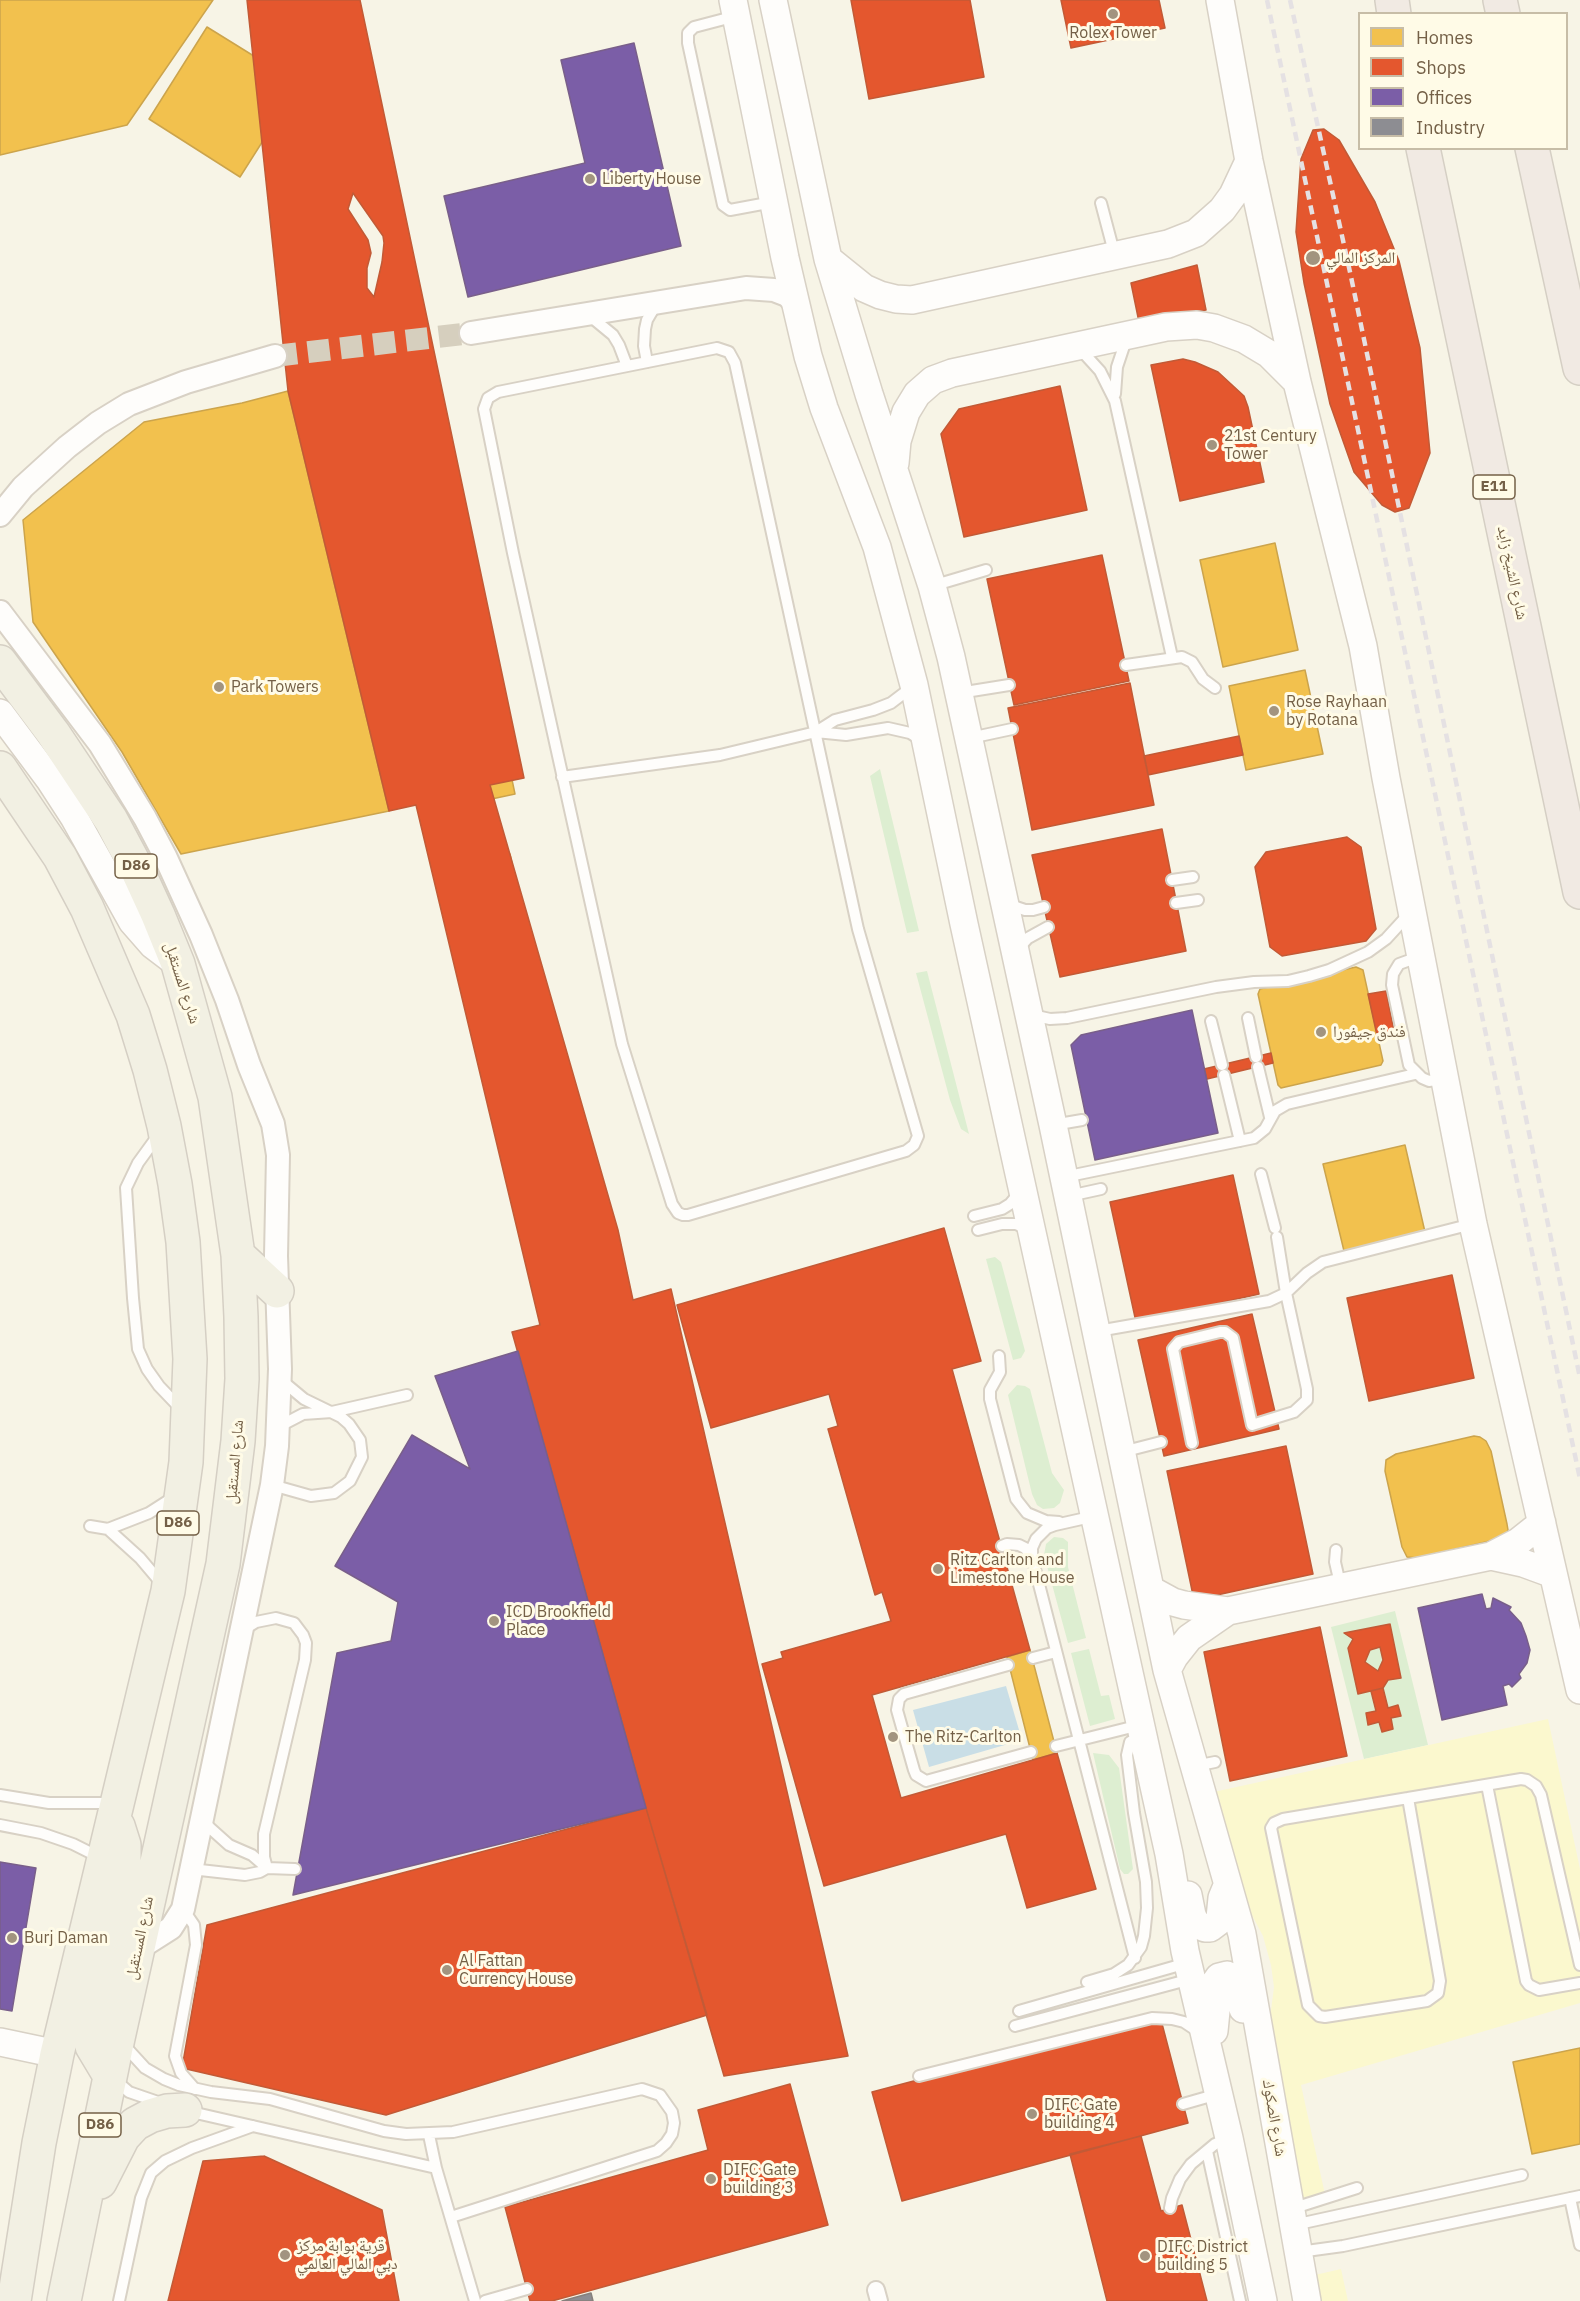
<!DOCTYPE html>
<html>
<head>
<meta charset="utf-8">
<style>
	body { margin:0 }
	#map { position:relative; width:1580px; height:2301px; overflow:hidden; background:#f7f4e6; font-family:"IBM Plex Sans",sans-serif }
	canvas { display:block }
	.legend { position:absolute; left:1358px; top:12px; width:210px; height:138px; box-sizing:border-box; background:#fffbe7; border:2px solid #c7bda7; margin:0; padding:8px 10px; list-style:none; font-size:18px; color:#746047 }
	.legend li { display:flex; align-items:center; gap:12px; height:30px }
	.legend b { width:30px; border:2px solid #c7bda7 }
</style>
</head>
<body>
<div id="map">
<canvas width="1580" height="2301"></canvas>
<ul class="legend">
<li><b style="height:16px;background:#f2c14e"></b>Homes</li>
<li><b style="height:16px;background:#e4572e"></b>Shops</li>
<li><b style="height:16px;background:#7b5ea7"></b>Offices</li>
<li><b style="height:16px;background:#8d8d92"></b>Industry</li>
</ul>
</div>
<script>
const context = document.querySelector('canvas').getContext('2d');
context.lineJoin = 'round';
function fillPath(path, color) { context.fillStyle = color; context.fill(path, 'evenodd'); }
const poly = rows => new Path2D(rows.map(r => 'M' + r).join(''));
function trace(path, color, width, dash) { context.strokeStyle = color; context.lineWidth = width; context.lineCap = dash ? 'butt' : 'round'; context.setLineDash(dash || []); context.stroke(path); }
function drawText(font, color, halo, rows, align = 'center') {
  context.font = font + ' "IBM Plex Sans","Noto Naskh Arabic",sans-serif'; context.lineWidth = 6; context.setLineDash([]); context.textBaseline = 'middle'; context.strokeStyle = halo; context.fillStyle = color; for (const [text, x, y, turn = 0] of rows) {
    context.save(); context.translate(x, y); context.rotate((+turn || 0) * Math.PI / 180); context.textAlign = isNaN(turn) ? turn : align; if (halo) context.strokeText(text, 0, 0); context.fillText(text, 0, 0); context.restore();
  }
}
const green = poly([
	[880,769,919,931,907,933,870,776],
	[927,971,969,1134,961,1129,950,1100,916,973],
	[995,1257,1001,1262,1025,1351,1021,1358,1013,1360,986,1259],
	[1017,1385,1025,1386,1030,1389,1052,1473,1064,1490,1060,1503,1054,1508,1043,1509,1037,1505,1032,1494,1008,1395],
	[1054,1537,1063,1538,1068,1542,1068,1567,1086,1638,1068,1643,1044,1555,1046,1544],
	[1395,1611,1428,1745,1364,1759,1331,1627],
	[1089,1649,1101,1696,1109,1695,1115,1719,1090,1726,1071,1653],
	[1093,1753,1109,1755,1119,1768,1133,1869,1128,1874,1124,1874,1120,1869]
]);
const sand = poly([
	[1548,1719,1580,1869,1580,2003,1301,2085,1326,2199,1301,2205,1270,2018,1274,1987,1271,1965,1263,1936,1244,1900,1209,1793],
	[1341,2269,1348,2301,1321,2301,1315,2275]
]);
const water = poly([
	[1006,1686,1022,1740,929,1767,913,1710]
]);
const homes = poly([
	[0,0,213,0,127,125,0,155,0,0],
	[207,27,299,84,240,177,149,119,207,27],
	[288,391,389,811,181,854,122,752,33,622,23,520,144,422,242,403,288,391],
	[402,469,411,483,409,521,413,533,429,558,423,571,396,526,402,469],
	[1275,543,1298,650,1223,667,1200,560,1275,543],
	[436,567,474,627,475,640,465,696,459,692,455,684,459,638,456,621,431,583,436,567],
	[1305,670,1323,754,1246,770,1229,686,1305,670],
	[497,708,515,794,431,812,412,727,497,708],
	[510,854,550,1043,601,1209,627,1304,569,1323,507,1109,452,869,510,854],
	[1356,967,1363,970,1383,1061,1381,1065,1281,1088,1278,1085,1258,994,1260,989,1356,967],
	[1405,1145,1425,1232,1344,1251,1323,1164,1405,1145],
	[644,1314,668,1398,585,1422,561,1338,644,1314],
	[1474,1436,1480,1437,1486,1441,1491,1451,1507,1524,1508,1530,1505,1536,1494,1540,1418,1558,1407,1557,1402,1547,1385,1471,1386,1460,1396,1454,1474,1436],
	[1030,1650,1057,1753,1033,1760,1007,1657,1030,1650],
	[1580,2048,1580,2144,1532,2154,1513,2062,1580,2048]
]);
const shops = poly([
	[247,0,360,0,524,778,490,785,618,1230,633,1300,671,1289,848,2056,724,2076,646,1808,512,1332,540,1325,416,805,389,811,288,391,247,0],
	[851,0,970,0,984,77,869,99,851,0],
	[1061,0,1159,0,1165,28,1071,48,1061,0],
	[1324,129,1339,140,1375,202,1399,261,1420,348,1430,453,1409,508,1395,512,1382,505,1354,472,1330,404,1304,283,1296,232,1301,159,1313,130,1324,129],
	[353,193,383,236,384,243,382,262,374,297,367,288,367,268,371,253,368,240,348,209,353,193],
	[1197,265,1206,310,1139,322,1131,283,1197,265],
	[1183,359,1195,362,1218,372,1244,396,1248,407,1264,482,1180,501,1151,365,1183,359],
	[1060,386,1087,510,964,537,941,434,959,409,1060,386],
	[1102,555,1129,681,1014,705,987,579,1102,555],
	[1130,683,1154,805,1032,830,1008,708,1130,683],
	[1239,736,1243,755,1148,775,1144,756,1239,736],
	[1162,829,1186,951,1060,977,1032,855,1162,829],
	[1347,837,1361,847,1376,929,1366,941,1282,956,1270,947,1255,867,1266,852,1347,837],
	[1386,991,1395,1036,1378,1040,1368,994,1386,991],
	[1271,1053,1273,1063,1207,1079,1204,1069,1271,1053],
	[1233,1175,1259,1294,1136,1322,1110,1202,1233,1175],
	[944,1228,981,1361,952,1369,1030,1650,872,1695,901,1798,1057,1753,1096,1889,1027,1908,1006,1834,824,1886,762,1664,783,1658,781,1652,891,1621,882,1592,875,1595,828,1429,838,1426,829,1394,711,1428,677,1305,944,1228],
	[1452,1275,1474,1378,1369,1401,1347,1298,1452,1275],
	[1252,1314,1279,1429,1164,1456,1138,1340,1252,1314],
	[1286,1446,1313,1574,1194,1600,1167,1471,1286,1446],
	[1390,1624,1401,1678,1388,1680,1383,1688,1358,1694,1348,1648,1353,1639,1344,1633,1390,1624],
	[1380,1647,1383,1660,1378,1671,1365,1662,1370,1650,1380,1647],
	[1320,1627,1347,1756,1230,1781,1204,1652,1320,1627],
	[1383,1688,1388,1708,1398,1705,1401,1716,1391,1718,1393,1729,1382,1732,1379,1722,1368,1725,1366,1713,1376,1711,1371,1691,1383,1688],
	[646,1808,707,2015,386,2115,182,2068,207,1925,646,1808],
	[1160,2016,1188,2123,902,2201,872,2092,1160,2016],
	[790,2084,828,2225,552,2301,530,2301,505,2207,708,2150,698,2110,790,2084],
	[1141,2136,1161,2211,1182,2205,1207,2301,1107,2301,1070,2154,1141,2136],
	[264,2156,382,2210,399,2301,168,2301,203,2161,264,2156]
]);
const offices = poly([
	[634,43,681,246,468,297,444,196,585,163,561,60,634,43],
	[1192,1010,1218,1133,1095,1160,1071,1045,1081,1035,1192,1010],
	[518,1351,646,1808,293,1895,337,1653,391,1641,398,1602,335,1566,412,1435,470,1469,435,1376,518,1351],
	[1482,1594,1486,1609,1491,1608,1493,1598,1511,1607,1509,1610,1521,1623,1526,1636,1530,1650,1527,1663,1519,1674,1521,1678,1512,1687,1509,1684,1503,1686,1507,1705,1442,1720,1418,1608,1482,1594],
	[0,1862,36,1868,12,2011,0,2009,0,1862]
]);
const industry = poly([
	[591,2293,593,2301,562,2301,591,2293]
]);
const minorTunnel = poly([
	[275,356,471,333]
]);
const service = poly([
	[736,16,694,27,688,33,688,43,723,205,730,210,773,202],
	[1101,203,1115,256],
	[590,316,613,335,619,345,627,366],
	[717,348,729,352,735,363,858,929,918,1136,914,1145,906,1151,688,1215,683,1215,678,1213,672,1204,622,1044,513,553,484,409,488,398,498,392,717,348],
	[1080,349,1100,371,1115,401,1172,657],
	[647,362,644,346,645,329,647,320,657,303],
	[1115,394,1117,367,1127,337],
	[932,586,986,570],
	[1126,665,1182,657,1192,662,1203,679,1215,688],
	[959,693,1009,685],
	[816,732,846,735,888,728,910,733,923,741],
	[970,738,1012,729],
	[562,777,720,755,816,732,835,720,873,710,891,703,912,687],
	[1172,880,1193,877],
	[1176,903,1198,900],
	[1007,904,1025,910,1033,910,1044,907],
	[1018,949,1028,938,1048,927],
	[1421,956,1399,964,1393,974,1392,985,1409,1065,1422,1078,1429,1081,1443,1079],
	[1032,1015,1050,1019,1067,1018,1216,987,1254,982,1288,981,1309,976,1329,970,1368,952,1386,939,1408,915],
	[1248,1018,1256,1057],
	[1211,1021,1222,1065],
	[1258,1067,1270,1117],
	[1224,1075,1240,1141],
	[1053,1125,1082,1120],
	[159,1134,138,1163,126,1188,133,1298,138,1349,147,1369,159,1386,181,1409],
	[1261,1174,1275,1228],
	[1064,1177,1254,1138,1265,1129,1275,1111,1287,1104,1415,1074],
	[1069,1196,1101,1189],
	[974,1216,1002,1209,1010,1204,1020,1192],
	[978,1230,1002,1224,1016,1224,1029,1230],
	[1098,1331,1269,1301,1286,1293,1307,1273,1323,1262,1472,1224],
	[999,1356,1000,1372,990,1390,990,1399,1016,1499,1027,1513,1046,1521,1059,1522],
	[278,1427,303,1414,332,1412,407,1395],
	[1192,1443,1173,1349,1179,1342,1220,1332,1225,1332,1233,1338,1252,1425,1294,1412,1307,1400,1307,1389,1286,1293,1277,1237],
	[1122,1452,1161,1442],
	[272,1485,311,1496,334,1493,350,1481,362,1457,360,1440,349,1424,341,1417,304,1399,280,1379],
	[1095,1516,1055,1525,1047,1528,1036,1539,1032,1548,1032,1557,1135,1958],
	[90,1526,108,1529,149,1513,174,1497],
	[108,1529,140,1558,162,1584],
	[1002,1546,1007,1544,1019,1545,1025,1548,1032,1557],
	[1336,1550,1335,1562,1341,1588],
	[243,1630,256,1622,276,1618,294,1623,303,1635,306,1643,305,1660,264,1834,264,1857,267,1868],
	[1033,1658,1056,1652],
	[1008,1665,904,1694,899,1699,897,1710,914,1770,916,1775,926,1781,1031,1752],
	[1056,1746,1140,1725],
	[1195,1766,1215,1762],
	[1487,1785,1526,1981,1529,1985,1539,1990,1580,1983],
	[0,1795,49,1803,113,1803],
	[1408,1798,1440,1981,1438,1993,1427,2001,1325,2017,1319,2016,1308,2005,1271,1828,1274,1823,1283,1819,1408,1798],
	[1408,1798,1521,1779,1527,1780,1536,1786,1541,1795,1580,1965],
	[202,1818,210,1828,229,1845,252,1855,267,1868],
	[0,1825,41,1833,73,1844,99,1857],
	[191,1869,245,1875,260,1872,267,1868,295,1869],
	[183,1909,194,1925,196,1945,175,2056,181,2073,195,2089],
	[1087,1982,1114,1974,1128,1965,1141,1947,1144,1936,1147,1908,1146,1882,1134,1813,1127,1755,1130,1742,1142,1736],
	[1019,2011,1187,1963],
	[1015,2026,1191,1979],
	[123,2044,145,2068,164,2079,179,2085,211,2092,270,2099,384,2131,406,2134,453,2132,642,2089,660,2095,672,2112,674,2123,672,2134,666,2143,657,2151,451,2217],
	[919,2076,1152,2018,1172,2019,1184,2022,1199,2032],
	[114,2079,129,2092,161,2103],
	[1183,2104,1218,2094],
	[187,2111,436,2168],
	[429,2135,436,2168,475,2301],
	[1207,2151,1240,2301],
	[1570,2198,1580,2245],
	[1170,2208,1172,2198,1180,2179,1191,2164,1215,2144,1229,2138],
	[1291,2209,1357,2188],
	[1294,2225,1522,2175],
	[1299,2252,1343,2246,1580,2196],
	[119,2301,141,2198,151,2173,165,2161,192,2148,253,2126],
	[485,2301,527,2289]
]);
const pedestrian = poly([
	[876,2290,879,2301]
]);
const minor = poly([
	[471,333,746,288,774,290,787,295,794,302],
	[0,515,23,487,67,447,98,423,129,404,186,382,275,356],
	[0,612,100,744,145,818,165,856,201,935,227,1000,249,1065,273,1124,278,1155,276,1256,280,1369,277,1446,272,1485,183,1909,171,1928,138,1949]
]);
const tertiary = poly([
	[733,0,785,258,808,356,824,408,877,547,914,685,964,924,1169,1854,1185,1951,1229,2138,1263,2301],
	[773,0,828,259,869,394,932,586,951,657,1053,1125,1167,1670,1242,1934,1307,2301],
	[1220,0,1249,161,1297,382,1363,646,1386,778,1473,1224,1580,1690],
	[828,259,864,288,880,295,896,299,912,300,1168,244,1196,233,1222,210,1233,195,1249,161],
	[895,463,897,441,906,412,917,394,933,380,952,373,1166,327,1197,325,1214,328,1244,339,1269,354,1297,382],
	[0,713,50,780,74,817,132,921,153,945,178,964],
	[1491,1556,1523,1563,1553,1574],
	[1151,1590,1173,1602,1184,1605,1228,1611,1491,1556,1518,1542,1542,1523],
	[1167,1670,1174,1657,1189,1638,1228,1611],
	[1188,1895,1192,1915,1196,1924,1205,1928,1210,1928,1218,1922,1220,1918,1222,1898,1227,1886],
	[1214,2031,1216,2011,1214,1984,1219,1977,1227,1975,1235,1980,1243,2009],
	[0,2042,57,2054]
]);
const primary = poly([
	[0,662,53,733,111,820,136,867,158,915,178,964,215,1097,238,1255,241,1317,242,1379,238,1441,223,1564,118,2038,64,2301],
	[0,768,60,857,87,908,133,1015,150,1070,164,1126,175,1184,183,1242,190,1359,186,1462,168,1591,57,2054,39,2143,14,2301],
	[238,1255,277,1291],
	[110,2076,92,2046,89,2028,124,1876,124,1845,118,1826],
	[100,2182,123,2137,135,2124,150,2116,167,2111,185,2110]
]);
const motorway = poly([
	[1392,0,1394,14],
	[1500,0,1503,14],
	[1423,148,1580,892],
	[1532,148,1580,368]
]);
const rail = poly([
	[1267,0,1580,1479],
	[1290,0,1350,272,1580,1378]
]);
const markers = [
	[1113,14,6,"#a2947f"],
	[590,179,6,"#a2947f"],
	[1313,258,8,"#a2947f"],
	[1212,445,6,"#a2947f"],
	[219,687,6,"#a2947f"],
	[1274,711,6,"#a2947f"],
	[1321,1032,6,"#a2947f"],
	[938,1569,6,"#a2947f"],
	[494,1621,6,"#a2947f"],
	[893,1737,6,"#a2947f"],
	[12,1938,6,"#a2947f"],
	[447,1970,6,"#a2947f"],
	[1032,2114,6,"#a2947f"],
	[711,2179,6,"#a2947f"],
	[285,2255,6,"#a2947f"],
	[1145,2256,6,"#a2947f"]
];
const shields = [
	[1494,487,42],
	[136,866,42],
	[178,1523,42],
	[100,2125,42]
];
const shieldNames = [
	["E11",1494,487],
	["D86",136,866],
	["D86",178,1523],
	["D86",100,2125]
];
const poiNames = [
	["Rolex Tower",1113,33,"center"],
	["Liberty House",602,179],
	["المركز المالي",1326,258],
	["21st Century",1224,436],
	["Tower",1224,454],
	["Park Towers",231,687],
	["Rose Rayhaan",1286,702],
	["by Rotana",1286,720],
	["فندق جيفورا",1333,1032],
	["Ritz Carlton and",950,1560],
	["Limestone House",950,1578],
	["ICD Brookfield",506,1612],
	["Place",506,1630],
	["The Ritz-Carlton",905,1737],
	["Burj Daman",24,1938],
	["Al Fattan",459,1961],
	["Currency House",459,1979],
	["DIFC Gate",1044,2105],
	["building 4",1044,2123],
	["DIFC Gate",723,2170],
	["building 3",723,2188],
	["قرية بوابة مركز",297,2246],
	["دبي المالي العالمي",297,2264],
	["DIFC District",1157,2247],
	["building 5",1157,2265]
];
const streetNames = [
	["شارع الشيخ زايد",1512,573,78],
	["شارع المستقبل",182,983,72],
	["شارع المستقبل",235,1462,-85],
	["شارع المستقبل",140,1938,-78],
	["شارع الصكوك",1274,2118,80]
];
fillPath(green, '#ddeed1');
fillPath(sand, '#fbf8ce');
fillPath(water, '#c9dee6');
fillPath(homes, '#f2c14e');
trace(homes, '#cca44c', 1.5);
fillPath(shops, '#e4572e');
trace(shops, '#c25a36', 1.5);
fillPath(offices, '#7b5ea7');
trace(offices, '#795f8a', 1.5);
fillPath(industry, '#8d8d92');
trace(industry, '#86807c', 1.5);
trace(minorTunnel, '#d6cfbe', 22, [22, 11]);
trace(service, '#d8d1c5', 14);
trace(pedestrian, '#d8d1c5', 20);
trace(minor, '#d8d1c5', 26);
trace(tertiary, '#d8d1c5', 30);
trace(primary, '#d5cfc4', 36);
trace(motorway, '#d5cfc4', 36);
trace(service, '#fefdfb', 10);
trace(pedestrian, '#fefdfb', 16);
trace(minor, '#fefdfb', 22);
trace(tertiary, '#fefdfb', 27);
trace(primary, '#f2f0e3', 33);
trace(motorway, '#f1eae3', 33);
trace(rail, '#e5e1e3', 4.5, [9, 6]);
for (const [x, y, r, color] of markers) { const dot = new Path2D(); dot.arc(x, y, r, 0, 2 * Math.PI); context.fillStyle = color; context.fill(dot); trace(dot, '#fffbe7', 2); }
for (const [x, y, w] of shields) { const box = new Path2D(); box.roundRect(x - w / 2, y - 12, w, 24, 4.5); context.fillStyle = '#fffbe7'; context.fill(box); trace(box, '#746047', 1.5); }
drawText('bold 15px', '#746047', null, shieldNames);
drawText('16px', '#746047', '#fffbe7', poiNames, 'left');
drawText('16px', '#746047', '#fffbe7', streetNames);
</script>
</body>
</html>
